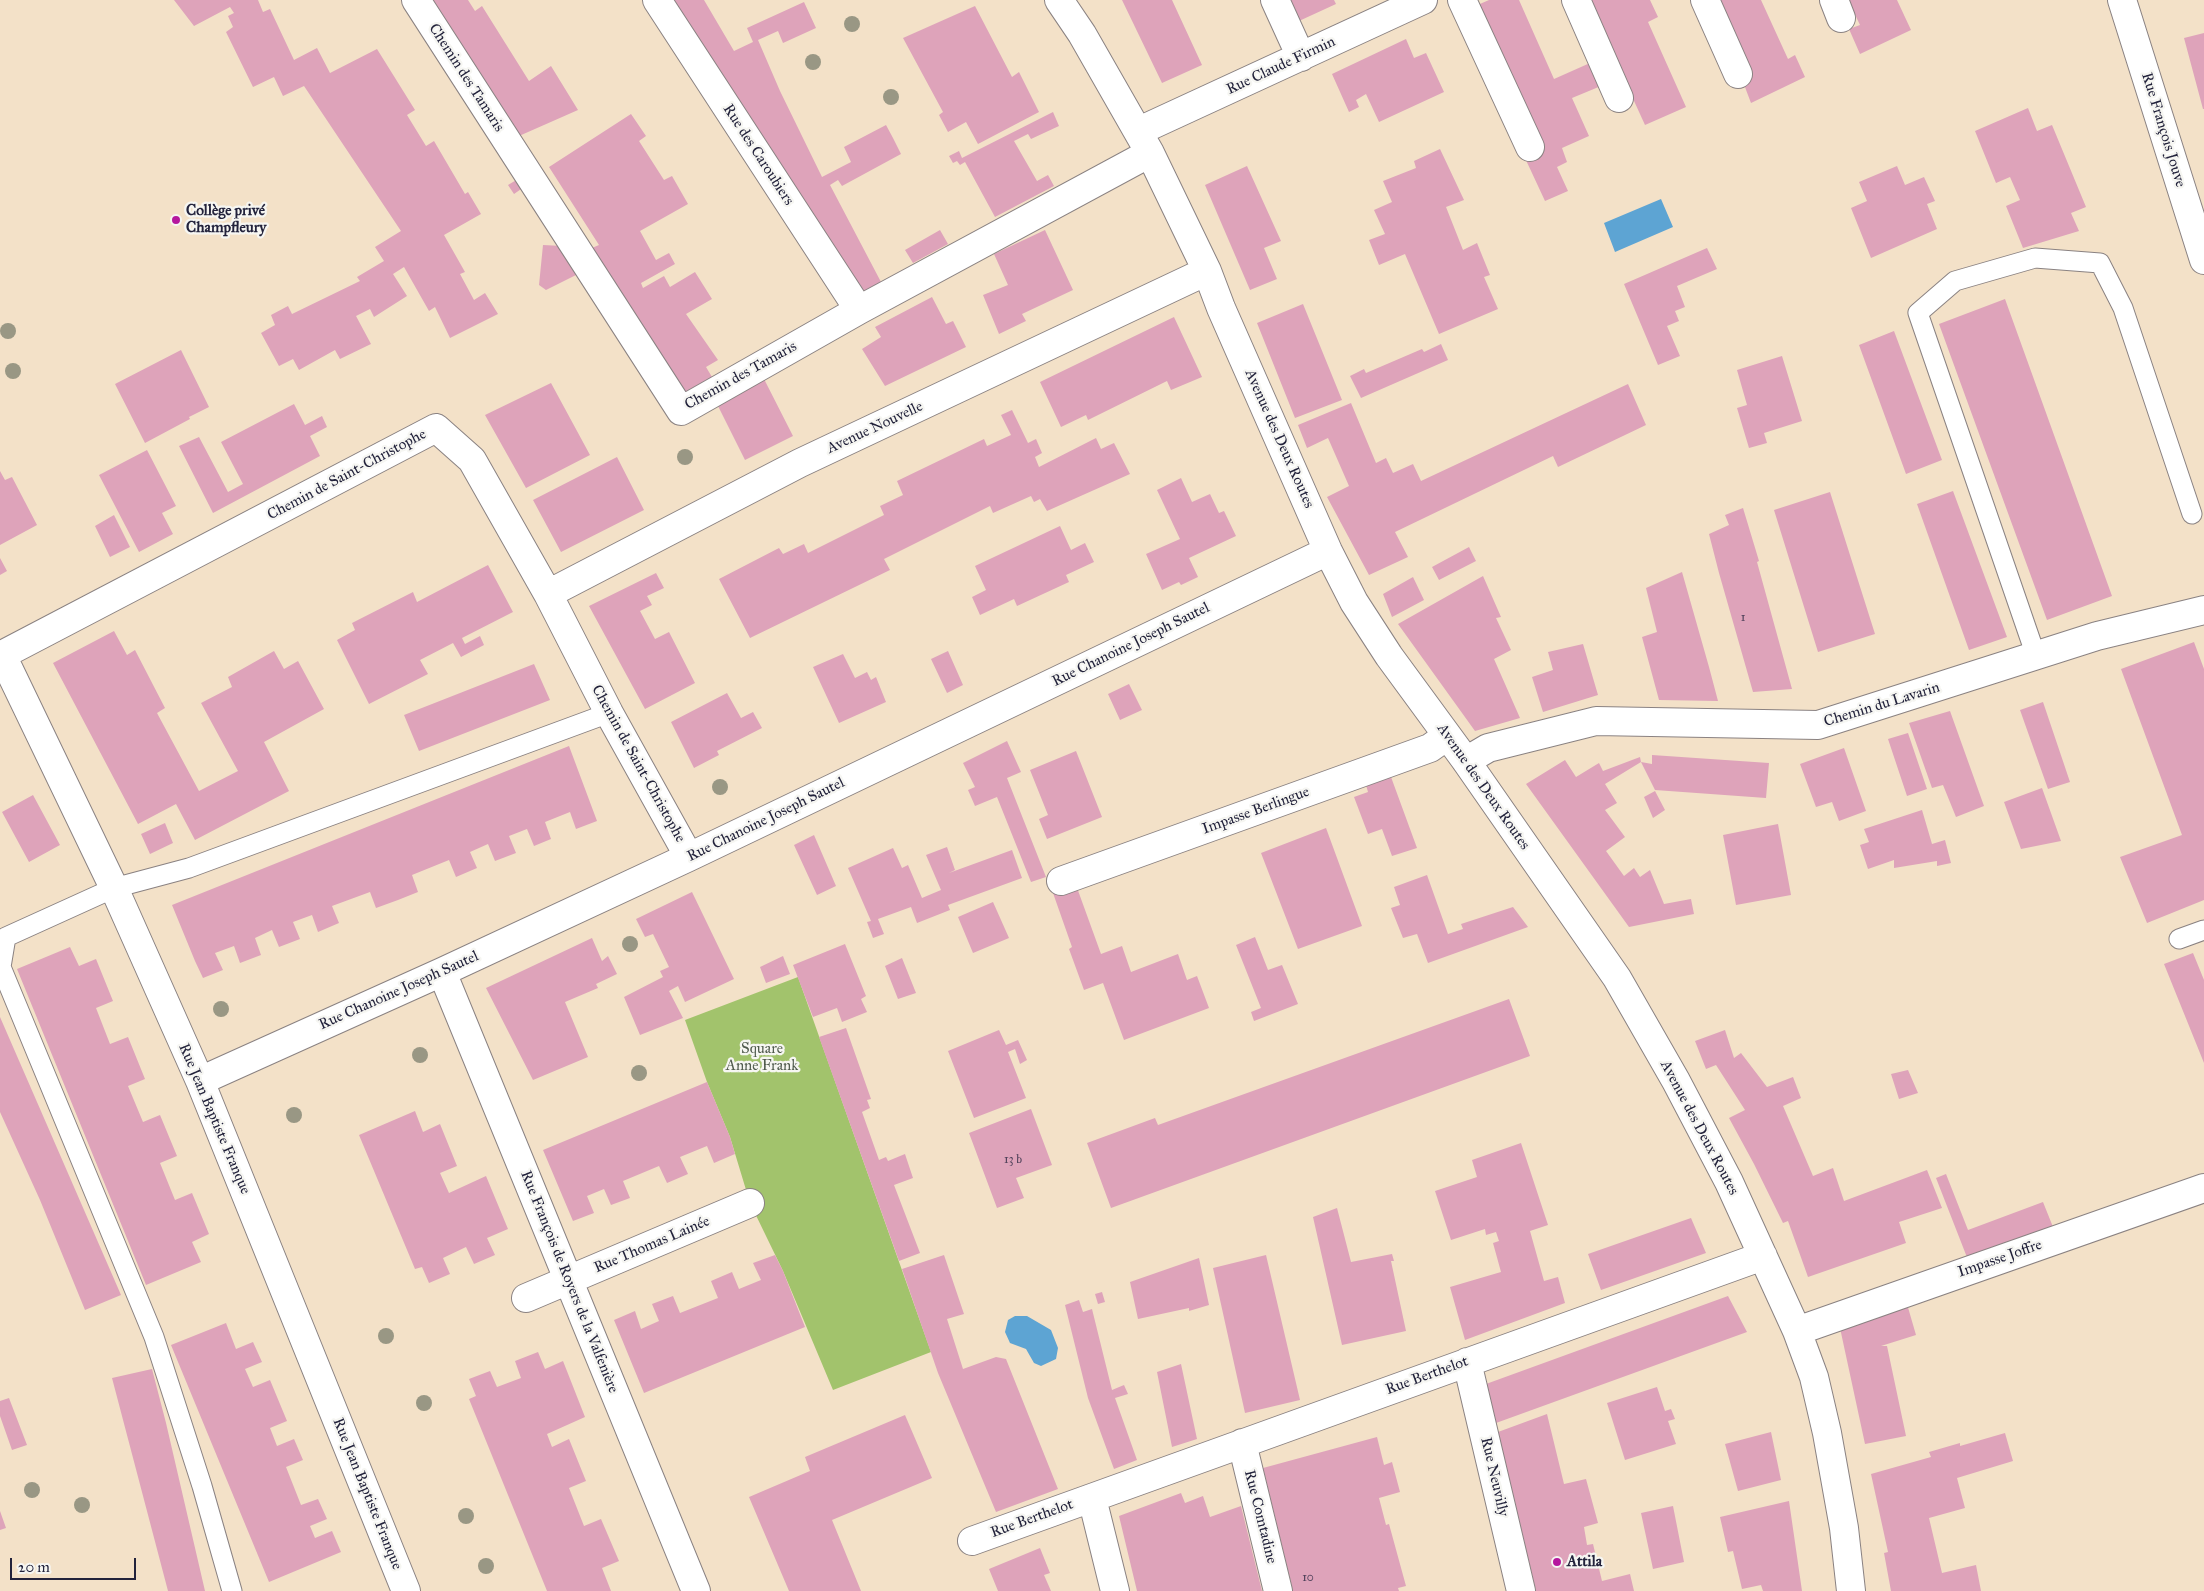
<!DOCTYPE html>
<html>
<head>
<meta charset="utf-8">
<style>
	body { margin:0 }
	#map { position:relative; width:2204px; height:1591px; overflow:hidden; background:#f3e1c8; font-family:"IM FELL Great Primer",serif }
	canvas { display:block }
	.scale { position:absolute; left:10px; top:1558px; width:126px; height:22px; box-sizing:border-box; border:2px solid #22223b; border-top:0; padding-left:6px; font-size:15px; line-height:18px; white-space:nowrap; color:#22223b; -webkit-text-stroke:4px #f6f6f2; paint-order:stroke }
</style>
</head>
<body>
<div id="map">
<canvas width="2204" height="1591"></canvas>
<div class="scale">20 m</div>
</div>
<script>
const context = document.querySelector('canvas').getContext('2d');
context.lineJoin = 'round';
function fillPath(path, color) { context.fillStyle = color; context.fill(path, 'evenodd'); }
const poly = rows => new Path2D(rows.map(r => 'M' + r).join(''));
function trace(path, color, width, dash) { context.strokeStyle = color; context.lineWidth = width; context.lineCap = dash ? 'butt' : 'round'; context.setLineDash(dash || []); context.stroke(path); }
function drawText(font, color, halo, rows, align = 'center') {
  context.font = font + ' "IM FELL Great Primer",serif'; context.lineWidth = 4.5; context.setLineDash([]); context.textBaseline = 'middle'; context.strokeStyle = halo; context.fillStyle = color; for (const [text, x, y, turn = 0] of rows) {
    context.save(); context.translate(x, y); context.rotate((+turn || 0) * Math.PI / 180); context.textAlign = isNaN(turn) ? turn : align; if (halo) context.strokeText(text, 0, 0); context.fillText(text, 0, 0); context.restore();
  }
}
const green = poly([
	[798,977,931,1352,833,1390,783,1271,750,1203,730,1137,707,1082,685,1020]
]);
const water = poly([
	[1661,199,1673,227,1615,252,1604,223],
	[1015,1316,1027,1316,1051,1330,1058,1348,1056,1359,1041,1366,1034,1363,1026,1349,1010,1343,1005,1332,1008,1320]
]);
const building = poly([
	[174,0,258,0,263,12,270,9,294,60,317,48,330,73,377,49,415,110,407,115,426,146,434,141,465,194,468,192,481,214,444,235,465,272,460,274,474,300,485,293,498,314,450,338,435,307,429,311,404,267,393,274,407,296,374,317,370,309,356,316,371,344,340,359,335,350,299,370,293,359,279,366,261,333,275,325,271,315,288,306,292,314,360,281,357,277,384,261,375,247,401,231,304,86,283,96,274,77,253,87,226,32,233,27,228,16,234,13,230,7,194,26],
	[431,0,468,0,475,11,482,6,529,81,551,66,578,110,519,136],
	[671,0,704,0,734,51,753,42,747,28,804,2,816,28,783,43,778,31,758,40,780,91,822,177,851,162,844,147,886,125,893,138,901,154,842,186,838,180,830,185,881,282,860,293],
	[1122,0,1172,0,1202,65,1162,83],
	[1288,0,1334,0,1336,4,1299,21],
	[1489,0,1519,0,1554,79,1590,63,1601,86,1572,98,1589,136,1562,148,1567,162,1557,167,1568,191,1545,201,1525,158,1473,7],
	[1588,0,1650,0,1658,17,1648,22,1686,107,1645,125],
	[1712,0,1761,0,1788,59,1795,55,1805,77,1751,103],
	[1848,0,1897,0,1911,30,1860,54,1849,29,1860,25],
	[975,6,1012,77,1019,72,1039,112,978,144,966,122,948,132,939,115,943,112,903,38],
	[2204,33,2204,109,2203,109,2184,38],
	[1406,39,1414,58,1426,53,1444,92,1379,122,1366,94,1356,100,1359,107,1349,112,1332,74],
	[2028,108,2037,131,2052,125,2086,207,2071,213,2079,231,2023,248,2006,206,2020,200,2010,177,1996,183,1975,131],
	[1053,112,1059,126,1031,139,1028,134,1014,141,1037,181,1048,175,1054,186,995,217,965,162,960,165,957,161,953,163,949,156,959,151,962,158],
	[631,114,646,136,639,141,664,180,672,176,688,204,640,231,656,260,669,253,675,264,641,283,643,288,664,276,670,287,695,272,712,299,686,314,718,360,706,367,712,377,685,392,592,248,599,245,549,167],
	[1440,149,1464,200,1446,207,1463,250,1477,243,1490,275,1484,277,1498,309,1439,334,1405,254,1379,265,1369,240,1385,234,1374,210,1392,202,1383,181,1416,168,1414,161],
	[1247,166,1281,241,1264,248,1277,279,1250,290,1205,185],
	[1897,166,1905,185,1924,177,1935,201,1927,204,1937,229,1871,258,1851,208,1867,201,1859,182],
	[518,179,524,187,514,194,508,185],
	[940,230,948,244,913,263,905,250],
	[1045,230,1073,290,1022,314,1026,321,999,334,983,295,1008,285,994,254],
	[543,245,562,246,580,273,546,290,539,285],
	[1707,248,1717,269,1677,286,1685,307,1675,311,1679,321,1667,326,1680,356,1658,365,1624,284],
	[932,297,946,324,953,321,966,347,885,386,862,349,881,337,875,327],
	[2005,299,2112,596,2047,620,1939,324],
	[1303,304,1342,400,1295,418,1257,323],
	[1174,317,1202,377,1171,390,1167,381,1088,420,1086,415,1061,427,1040,382],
	[1894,331,1942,460,1906,474,1859,345],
	[1441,344,1448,360,1361,398,1350,376,1364,369,1366,373,1422,349,1424,352],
	[181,350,209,407,189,417,190,419,145,443,115,384],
	[1782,356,1802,421,1764,433,1767,443,1749,448,1737,408,1747,405,1737,370],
	[764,379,793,436,745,460,718,406],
	[551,383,590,455,526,488,485,415],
	[1628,384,1646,425,1558,467,1553,456,1395,532,1408,557,1369,575,1327,497,1349,486,1328,438,1307,448,1298,425,1351,403,1376,463,1386,458,1393,473,1413,464,1421,481],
	[294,404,305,425,322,416,327,427,310,436,320,456,213,513,179,446,199,437,228,492,243,484,221,442],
	[1012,410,1028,443,1036,439,1042,453,1035,457,1039,467,1096,438,1101,449,1114,443,1130,474,1047,511,1040,499,1034,502,1031,496,993,513,990,506,884,559,890,570,750,638,719,579,779,548,783,554,804,544,808,553,884,515,880,506,903,495,897,481,984,439,987,446,1011,435,1001,415],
	[147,450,176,506,162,513,173,534,139,552,99,475],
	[617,457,644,510,561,552,533,500],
	[0,471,5,480,12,477,37,525,0,545],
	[1181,478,1192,502,1210,494,1219,513,1224,511,1236,536,1189,558,1198,577,1181,585,1179,582,1162,590,1146,554,1180,539,1157,490],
	[1953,491,2007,637,1969,650,1917,504],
	[1830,492,1875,634,1818,652,1774,510],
	[1743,508,1759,561,1757,562,1792,689,1753,692,1719,573,1709,534,1729,525,1725,515],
	[114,515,130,547,110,557,95,526],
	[1060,526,1071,550,1085,543,1094,562,1066,575,1069,582,1017,606,1014,599,980,615,972,597,986,590,975,566],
	[1469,547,1476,561,1439,580,1432,567],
	[0,558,7,571,0,575],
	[488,565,513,612,462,638,465,644,480,636,484,645,461,657,453,643,420,660,428,674,369,704,337,640,355,630,352,623,413,592,417,602],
	[1682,572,1709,667,1718,701,1659,700,1642,637,1657,632,1646,588],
	[656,573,664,588,647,596,652,605,640,611,655,639,669,632,695,683,645,709,589,606],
	[1483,576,1501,617,1496,618,1511,650,1494,659,1520,718,1475,731,1398,624],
	[1413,577,1424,600,1392,617,1383,594],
	[114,631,127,655,135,650,165,708,157,713,199,791,238,771,201,703,232,687,228,677,274,651,284,669,298,661,324,709,264,742,289,791,195,840,176,804,138,824,53,663],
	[2194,642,2204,669,2204,900,2147,923,2120,857,2182,835,2121,669],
	[1583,644,1598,695,1543,712,1532,677,1553,670,1548,652],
	[948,651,963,685,947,693,931,659],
	[843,654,855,678,867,672,871,680,876,677,886,702,839,723,813,667],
	[534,664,550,700,419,751,404,715],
	[1129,684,1142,710,1120,720,1108,694],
	[727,693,741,718,753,712,762,728,717,751,719,755,694,768,671,722],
	[2043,702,2070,782,2048,789,2020,710],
	[1950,711,1984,806,1956,817,1943,785,1932,788,1909,723],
	[1908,733,1927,789,1907,796,1888,739],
	[1007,741,1021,772,1007,778,1046,877,1031,882,997,797,975,806,968,790,975,787,963,763],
	[569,746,597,821,576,829,570,812,545,822,551,839,534,846,527,829,509,836,516,853,495,861,488,844,470,852,477,868,456,877,449,860,412,875,418,892,398,900,376,908,370,892,332,906,339,923,318,932,312,915,293,922,300,939,279,947,272,930,255,938,261,955,240,963,234,946,215,953,223,970,203,978,195,961,172,905],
	[1844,748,1866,811,1839,821,1832,802,1816,807,1800,764],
	[1076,751,1102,817,1047,839,1039,819,1048,815,1030,770],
	[1652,755,1769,763,1766,798,1655,790,1641,762,1652,764],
	[1640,757,1641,762,1605,784,1617,803,1605,810,1625,837,1606,851,1624,876,1634,868,1640,877,1650,870,1664,904,1691,899,1694,914,1629,927,1526,784,1565,760,1576,777,1599,763,1603,771],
	[1391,777,1417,848,1392,856,1382,829,1368,834,1354,797,1368,792,1366,785],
	[2042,788,2061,841,2021,849,2004,802],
	[1655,791,1665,810,1653,818,1644,797],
	[33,795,60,845,29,862,2,812],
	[1922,810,1932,844,1945,840,1951,863,1937,866,1937,861,1894,868,1894,860,1868,869,1860,845,1869,842,1864,829],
	[165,823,173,843,150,854,141,834],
	[1778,824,1791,895,1736,905,1723,835],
	[1326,828,1362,926,1298,949,1261,853],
	[814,835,836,886,817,895,794,845],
	[947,847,955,870,949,873,1012,850,1022,878,948,905,950,910,917,923,911,907,878,919,884,934,873,938,867,922,871,921,848,868,893,848,902,868,908,865,922,898,941,890,926,855],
	[1427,875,1448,934,1463,929,1461,924,1513,907,1528,927,1428,963,1417,934,1403,938,1391,908,1400,905,1394,887],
	[1076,885,1101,954,1122,946,1131,972,1178,954,1187,980,1197,976,1209,1008,1124,1040,1103,983,1084,990,1069,949,1072,947,1053,893],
	[692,892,734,979,685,1002,678,986,669,991,683,1018,640,1035,624,997,663,977,660,971,669,967,653,934,645,937,636,919],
	[993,902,1009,938,973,953,958,917],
	[1255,937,1268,970,1282,965,1298,1004,1254,1021,1251,1012,1261,1008,1236,945],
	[592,938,602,961,608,956,617,974,596,984,598,988,565,1002,588,1057,533,1080,486,988],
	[845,944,866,996,861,999,867,1012,842,1022,837,1008,813,1017,793,965],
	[70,947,79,966,96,959,113,1001,96,1008,110,1044,128,1037,145,1079,128,1086,143,1122,160,1115,177,1156,160,1163,175,1200,192,1193,209,1234,192,1242,201,1262,146,1285,17,969],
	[2193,953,2204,980,2204,1063,2164,964],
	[783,956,790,974,766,983,760,967],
	[902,958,916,993,898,999,885,966],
	[1509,999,1530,1056,1111,1208,1087,1143,1155,1118,1158,1125],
	[0,1017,121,1295,85,1310,40,1200,0,1112],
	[846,1028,871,1099,867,1100,870,1108,862,1112,879,1160,886,1157,888,1161,905,1154,913,1178,894,1185,920,1253,899,1261,819,1037],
	[999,1030,1006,1045,1018,1040,1027,1060,1020,1064,1015,1049,1008,1052,1026,1098,974,1118,948,1051],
	[1725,1030,1734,1058,1741,1053,1767,1087,1793,1077,1801,1098,1783,1106,1813,1176,1833,1168,1844,1201,1927,1170,1942,1208,1899,1222,1906,1243,1808,1277,1788,1221,1783,1223,1754,1164,1729,1118,1745,1110,1716,1065,1706,1069,1695,1041],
	[1908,1070,1918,1093,1899,1099,1891,1074],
	[707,1082,730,1137,735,1154,714,1163,707,1146,680,1157,688,1174,667,1183,659,1166,623,1181,630,1198,611,1205,604,1189,587,1196,594,1213,573,1221,543,1150],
	[1031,1109,1052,1165,1016,1178,1024,1198,997,1208,969,1133],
	[415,1111,423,1132,440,1124,457,1166,440,1173,449,1193,486,1176,508,1229,487,1238,495,1255,474,1264,466,1247,443,1258,450,1274,429,1283,422,1267,415,1269,359,1135],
	[1521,1143,1548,1225,1530,1231,1544,1281,1558,1277,1565,1303,1465,1340,1450,1287,1501,1272,1493,1243,1499,1241,1496,1232,1486,1235,1485,1229,1451,1240,1435,1191,1477,1177,1472,1160],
	[1946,1174,1968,1230,2043,1202,2055,1232,1970,1265,1936,1178],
	[1337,1208,1351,1262,1392,1254,1394,1261,1391,1261,1406,1331,1342,1345,1313,1217],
	[1691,1218,1706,1253,1601,1290,1588,1254],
	[775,1255,783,1271,805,1327,644,1393,614,1320,635,1311,641,1329,659,1321,652,1304,673,1296,680,1313,718,1298,711,1281,732,1272,739,1289,761,1280,753,1263],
	[944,1255,964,1314,947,1319,963,1369,996,1357,1006,1359,1058,1489,996,1512,938,1373,902,1269],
	[1266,1255,1300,1400,1245,1413,1213,1268],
	[1199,1258,1209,1305,1189,1311,1189,1308,1138,1319,1130,1282],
	[1102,1292,1105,1302,1098,1304,1095,1294],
	[1728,1296,1747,1332,1496,1423,1486,1384],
	[1079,1300,1083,1312,1092,1309,1112,1390,1124,1385,1128,1394,1115,1398,1137,1460,1114,1469,1088,1398,1065,1305],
	[1907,1304,1916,1335,1881,1346,1887,1346,1906,1436,1865,1444,1840,1328],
	[226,1323,236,1349,253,1342,262,1362,245,1369,253,1387,270,1380,287,1421,270,1428,277,1446,294,1439,303,1460,286,1467,301,1505,318,1499,327,1519,310,1526,315,1538,332,1531,341,1552,269,1582,171,1345],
	[538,1352,545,1369,563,1361,585,1417,547,1434,552,1447,569,1439,586,1481,569,1488,584,1526,601,1519,619,1561,602,1568,611,1591,547,1591,469,1399,476,1396,469,1379,490,1371,497,1387,521,1378,515,1361],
	[1181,1364,1197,1439,1172,1447,1157,1372],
	[152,1369,166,1423,205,1591,168,1591,112,1378],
	[1657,1387,1665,1411,1671,1409,1675,1419,1668,1421,1676,1444,1625,1460,1607,1403],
	[9,1398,27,1445,12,1450,0,1416,0,1401],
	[1547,1414,1564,1484,1586,1479,1598,1523,1584,1527,1587,1545,1593,1544,1602,1581,1630,1574,1634,1591,1536,1591,1498,1432],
	[905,1415,932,1478,832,1520,861,1591,789,1591,749,1497,810,1471,805,1457],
	[1771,1432,1781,1480,1738,1491,1725,1444],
	[2005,1433,2013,1461,1957,1478,1965,1508,1929,1518,1942,1573,1976,1565,1981,1591,1891,1591,1884,1553,1888,1552,1871,1474,1931,1457,1929,1452,1960,1443,1960,1446],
	[1377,1437,1384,1465,1392,1462,1400,1492,1379,1498,1386,1525,1389,1524,1406,1586,1398,1588,1399,1591,1293,1591,1263,1468],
	[1181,1493,1185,1503,1203,1496,1210,1517,1241,1506,1262,1591,1137,1591,1119,1516],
	[1789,1501,1802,1591,1763,1591,1761,1585,1742,1589,1733,1551,1728,1552,1720,1517],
	[1673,1506,1684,1562,1653,1569,1641,1513],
	[0,1511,6,1528,0,1530],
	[1040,1548,1050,1573,1044,1575,1051,1591,998,1591,989,1569]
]);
const service = poly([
	[2036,656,1918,313,1955,281,2035,258,2100,263,2123,308,2192,514],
	[2179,939,2204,930],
	[232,1591,202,1486,154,1337,1,967,6,937,114,888,189,868,609,713]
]);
const minor = poly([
	[416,0,681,411,859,310,1150,153],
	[657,0,859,310],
	[1059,0,1082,34,1150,153,1207,271,1221,308,1328,551,1354,602,1389,656,1466,761,1617,978,1676,1081,1729,1182,1797,1331,1814,1377,1827,1433,1844,1528,1851,1591],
	[1275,0,1301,57],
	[1462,0,1530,147],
	[1576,0,1619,98],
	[1705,0,1738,74],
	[1834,0,1841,18],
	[2122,0,2204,260],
	[1139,131,1423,0],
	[548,594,800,463,1207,271],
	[2,655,114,888,200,1081,406,1591],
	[0,656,436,428,472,460,548,594,609,713,689,857],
	[1466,761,1488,748,1596,721,1818,725,2097,636,2204,610],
	[1061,881,1430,748,1447,736],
	[442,972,696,1591],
	[200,1081,442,972,689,857,1328,551],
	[526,1298,750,1203],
	[1797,1331,2204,1188],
	[1467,1362,1521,1591],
	[1242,1443,1278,1591],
	[1092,1498,1115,1591],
	[972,1541,1763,1256]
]);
const trees = [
	[852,24],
	[813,62],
	[891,97],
	[8,331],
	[13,371],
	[685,457],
	[720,787],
	[630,944],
	[221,1009],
	[420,1055],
	[639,1073],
	[294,1115],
	[386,1336],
	[424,1403],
	[32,1490],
	[82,1505],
	[466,1516],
	[486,1566]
];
const markers = [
	[176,220,5,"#b5179e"],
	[1557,1562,5,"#b5179e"]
];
const numberNames = [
	["1",1743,618],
	["13 b",1013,1160],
	["10",1308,1578]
];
const streetNames = [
	["Rue Claude Firmin",1281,66,-25],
	["Chemin des Tamaris",466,78,57],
	["Rue François Jouve",2163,130,73],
	["Rue des Caroubiers",758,155,57],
	["Chemin des Tamaris",741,376,-29],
	["Avenue Nouvelle",875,428,-25],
	["Avenue des Deux Routes",1279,439,66],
	["Chemin de Saint-Christophe",347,475,-28],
	["Rue Chanoine Joseph Sautel",1131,645,-26],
	["Chemin du Lavarin",1882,705,-17],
	["Chemin de Saint-Christophe",638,764,61],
	["Avenue des Deux Routes",1483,787,55],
	["Impasse Berlingue",1256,811,-20],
	["Rue Chanoine Joseph Sautel",766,820,-26],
	["Rue Chanoine Joseph Sautel",399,991,-24],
	["Rue Jean Baptiste Franque",214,1119,67],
	["Avenue des Deux Routes",1699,1128,62],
	["Rue Thomas Lainée",652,1245,-23],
	["Impasse Joffre",2000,1259,-19],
	["Rue François de Royers de la Valfenière",569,1282,68],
	["Rue Berthelot",1427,1376,-20],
	["Rue Neuvilly",1494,1477,77],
	["Rue Jean Baptiste Franque",367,1494,68],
	["Rue Comtadine",1260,1517,76],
	["Rue Berthelot",1032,1519,-20]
];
const poiNames = [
	["Collège privé",186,211],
	["Champfleury",186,228],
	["Attila",1567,1562]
];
const parkNames = [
	["Square",762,1049],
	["Anne Frank",762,1066]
];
fillPath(green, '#a2c36c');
fillPath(water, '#5da4d3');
fillPath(building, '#dea3ba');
trace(service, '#8a8282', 21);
trace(minor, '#8a8282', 30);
trace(service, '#fff', 19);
trace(minor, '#fff', 28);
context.fillStyle = '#999784';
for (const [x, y] of trees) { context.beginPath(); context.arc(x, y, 8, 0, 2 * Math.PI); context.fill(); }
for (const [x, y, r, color] of markers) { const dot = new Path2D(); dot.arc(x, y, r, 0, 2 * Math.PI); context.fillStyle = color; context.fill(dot); trace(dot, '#f6f6f2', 2); }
drawText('12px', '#51425b', null, numberNames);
drawText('15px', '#22223b', '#f6f6f2', streetNames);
drawText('bold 15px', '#22223b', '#f6f6f2', poiNames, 'left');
drawText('15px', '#4f5a4c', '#f6f6f2', parkNames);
</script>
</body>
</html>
